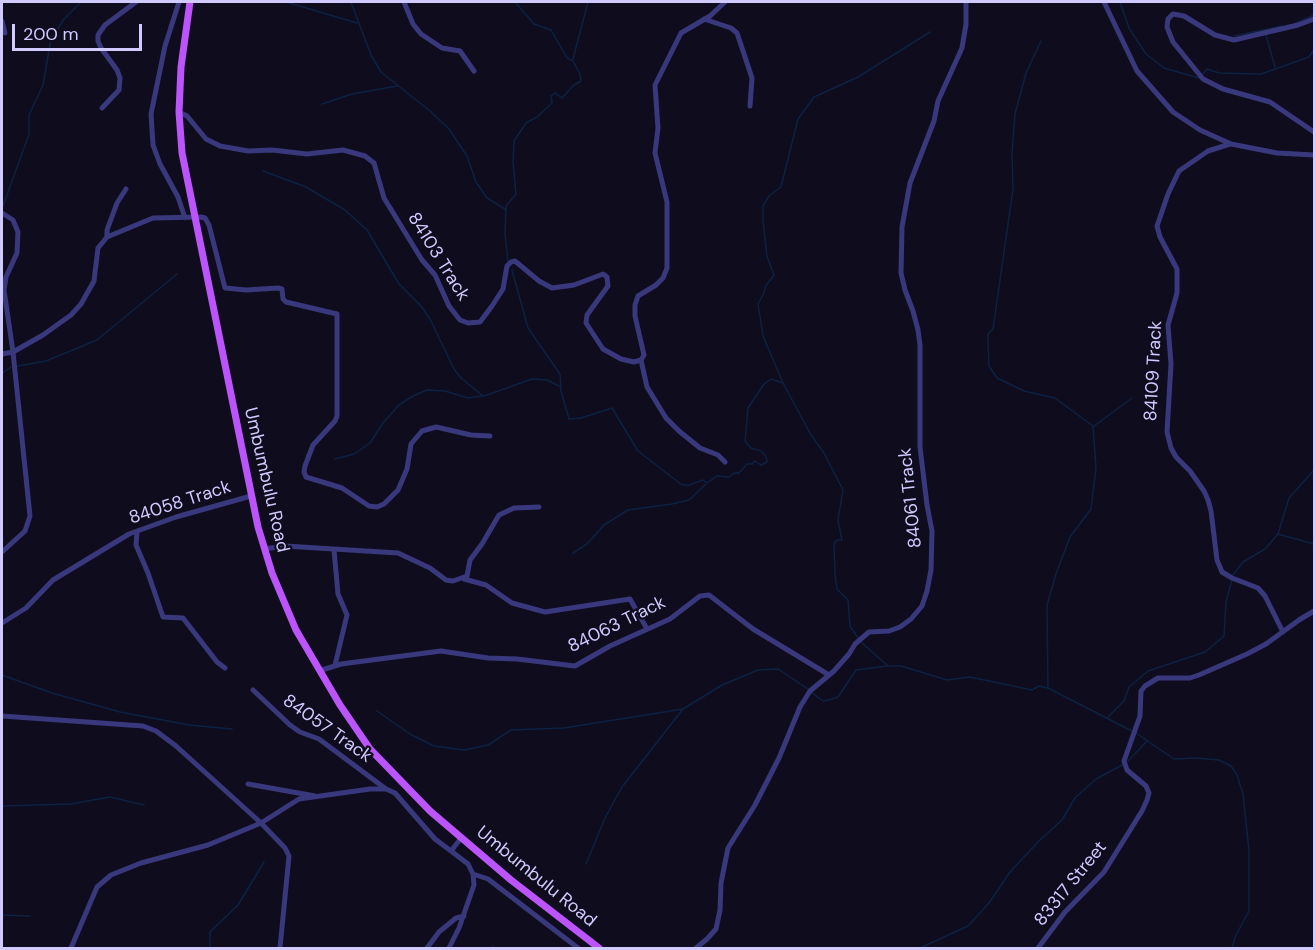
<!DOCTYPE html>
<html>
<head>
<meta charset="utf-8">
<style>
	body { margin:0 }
	#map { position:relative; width:1316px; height:950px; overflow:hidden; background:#0f0c1e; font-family:"DM Sans",sans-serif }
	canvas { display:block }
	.frame { position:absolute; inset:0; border:3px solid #d0cafe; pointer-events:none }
	.scale { position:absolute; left:12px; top:24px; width:130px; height:27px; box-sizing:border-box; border:3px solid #d0cafe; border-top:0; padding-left:8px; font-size:18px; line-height:21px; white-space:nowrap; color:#d0cafe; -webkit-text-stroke:4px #0f0c1e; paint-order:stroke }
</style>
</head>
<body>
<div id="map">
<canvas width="1316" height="950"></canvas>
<div class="frame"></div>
<div class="scale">200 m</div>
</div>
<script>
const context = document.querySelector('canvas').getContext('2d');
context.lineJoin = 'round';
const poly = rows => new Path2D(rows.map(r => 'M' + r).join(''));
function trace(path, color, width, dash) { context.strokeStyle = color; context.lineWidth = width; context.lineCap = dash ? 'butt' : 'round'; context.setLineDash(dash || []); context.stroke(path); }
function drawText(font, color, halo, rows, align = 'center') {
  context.font = font + ' "DM Sans",sans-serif'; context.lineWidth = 4.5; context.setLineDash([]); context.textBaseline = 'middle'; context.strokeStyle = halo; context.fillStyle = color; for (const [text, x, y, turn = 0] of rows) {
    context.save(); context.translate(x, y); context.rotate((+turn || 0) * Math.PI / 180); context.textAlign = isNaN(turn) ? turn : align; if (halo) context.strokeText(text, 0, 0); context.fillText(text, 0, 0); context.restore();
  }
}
const stream = poly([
	[286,2,357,23],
	[351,2,371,55,381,72,430,111,449,129,467,156,476,182,487,198,505,209],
	[1120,2,1129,28,1146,54,1164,68,1199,78],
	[1296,23,1314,15],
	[1266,35,1275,67],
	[1234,36,1282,26],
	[1041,41,1026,73,1015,114,1012,154,1013,189,993,329,988,334,988,344,989,366,997,378,1024,391,1055,398,1093,426,1096,468,1091,509,1070,537,1056,574,1047,605,1048,688],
	[573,59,588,2],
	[1203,74,1207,69,1219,73,1261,74,1309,57,1314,49],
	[322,104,352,94,397,86],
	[263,171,306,187,345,210,367,230,399,284,421,306,430,319,454,369,461,378,483,396],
	[3,206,29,134,29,115,43,85,51,39,64,19,81,2],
	[508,262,505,234,506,206,516,194,513,162,514,141,526,123,537,117,552,103,551,96,555,93,562,98,574,85,581,81,580,74,573,61,567,58,551,30,534,24,515,2],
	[512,270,528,328,560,374,561,391,569,419,581,418,612,408,638,451,682,485,689,485,703,480,707,483,717,476,729,477,734,473,739,473,747,464,752,464,755,461,761,465,767,462,766,456,761,451,751,448,745,441,748,408,764,384,771,379,783,383,811,435,824,453,843,490,838,520,842,540,837,540,834,544,835,575,837,589,848,600,850,626,858,638],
	[18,366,46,361,97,340,177,274],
	[2,373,11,367],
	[783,383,763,336,758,304,764,293,765,287,774,275,767,256,763,220,763,206,769,196,781,187,798,119,814,97,858,77,930,32],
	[1094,426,1132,398],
	[335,459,354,454,370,443,383,423,399,405,413,396,427,390,445,391,468,398,487,395,532,379,547,380,559,386],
	[1278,534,1314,544],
	[573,553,587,544,604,525,628,510,672,504,689,500,706,484],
	[1233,575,1243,562,1265,549,1278,534,1289,498,1314,470],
	[861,642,888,666,901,666,947,680,970,677,1032,690,1039,686,1048,688,1132,731],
	[2,675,52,693,120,712,189,725,232,729],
	[811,692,823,701,832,699,838,697,856,670,887,666],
	[377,711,410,734,434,746,464,750,488,745,511,730,564,728,683,709,722,685,758,670,778,669,808,689],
	[1107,718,1124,701,1129,687,1148,671,1205,652,1224,636,1226,602,1232,580],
	[1136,733,1174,759,1196,758,1219,760,1231,766,1237,775,1243,794,1249,851,1249,911,1235,937,1232,948],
	[1128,761,1147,741],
	[2,806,71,804,110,797,144,805],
	[586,864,605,818,622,787,683,709],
	[2,915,30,916],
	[210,948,210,932,238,905,264,862],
	[492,948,493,946],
	[920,948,968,926,989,903,1010,872,1040,840,1062,820,1075,798,1096,779,1124,764]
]);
const minor = poly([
	[179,2,165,46,151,114,153,145,160,164,178,197,185,218],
	[404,2,413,24,421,34,442,48,460,51,474,71],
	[1104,2,1137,71,1173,112,1200,130,1231,144,1277,153,1314,155],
	[704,19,731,28,737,33,752,78,750,106],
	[1314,19,1298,25,1234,40,1215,35,1184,16,1173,14,1168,19,1167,27,1173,42,1203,79,1223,89,1270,102,1314,132],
	[2,21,5,33],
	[102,108,119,90,120,78,117,70,101,48,98,41,98,35,105,25,136,2],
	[179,112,187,116,206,139,220,146,248,151,272,150,307,154,343,150,365,156,374,163,384,198,422,260,435,275,449,306,460,320,468,323,480,322,492,306,503,289,507,266,511,262,515,261,539,281,552,288,574,285,603,274,607,277,608,286,587,315,586,323,603,349,621,359,634,362,641,360,644,355,635,316,635,305,638,296,656,285,663,278,667,268,667,202,655,153,658,128,655,85,681,33,710,16,725,2],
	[1230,144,1208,151,1179,171,1168,194,1157,226,1160,237,1177,269,1177,293,1168,325,1171,364,1167,432,1171,448,1176,457,1190,471,1204,491,1208,500,1211,511,1217,560,1222,572,1232,578,1258,588,1265,596,1283,632],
	[2,213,13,220,18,232,17,253,6,277,4,290,13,352,30,516,25,531,2,552],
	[107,237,107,230,117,203,126,189],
	[2,354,13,352,43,335,71,315,81,304,94,281,98,248,107,237,153,218,201,217,205,218,209,225,225,288,246,290,278,288,282,289,283,299,286,302,337,314,337,416,335,421,313,445,305,466,304,472,306,477,342,488,369,506,377,507,384,504,398,490,407,469,411,444,422,431,436,427,471,435,490,436],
	[641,360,647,387,666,418,679,431,700,448,718,455,725,462],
	[137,532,136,545,148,573,163,617,183,618,217,662,225,668],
	[264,549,285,546,398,553,430,568,446,580,453,581,467,576,470,560,482,544,499,515,514,508,539,507],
	[334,550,338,594,347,615,335,665],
	[464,579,486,585,512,603,545,612,630,599,647,629],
	[2,623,26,608,53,580,129,534,176,517,251,496],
	[319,671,341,664,441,651,488,658,517,659,575,666,610,646,670,619,700,596,709,595,753,629,829,675],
	[253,690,290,725,300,732,319,739,386,789],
	[2,716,143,726,156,731,176,746,261,823,285,848,289,856,280,948],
	[248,784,315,796],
	[473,874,488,879,578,948],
	[71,948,97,887,111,875,141,863,208,845,261,823,299,799,370,789,386,789,395,793,435,839,451,851],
	[427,948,439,932,456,918,464,916],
	[449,948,459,928,474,885,473,874,468,864,451,851,462,837],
	[696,948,707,939,716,929,720,910,721,883,728,848,755,805,779,758,800,707,810,691,834,671,849,654,855,644,869,632,889,631,900,627,911,619,922,606,927,591,931,570,932,531,927,505,920,447,920,345,918,330,913,311,905,290,901,273,902,227,910,183,934,121,938,101,962,48,966,24,966,2],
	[1038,948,1065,912,1104,872,1142,811,1147,800,1149,793,1146,786,1127,770,1124,761,1140,716,1141,691,1145,686,1158,678,1190,678,1199,675,1247,654,1266,644,1299,620,1314,611]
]);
const major = poly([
	[190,2,181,67,179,112,182,153,258,527,272,573,296,630,340,705,370,749,430,811,511,880,599,948]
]);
const streetNames = [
	["84103 Track",438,257,58],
	["84109 Track",1154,371,-87],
	["Umbumbulu Road",266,480,77],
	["84061 Track",911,498,-96],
	["84058 Track",180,503,-18],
	["84063 Track",617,625,-26],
	["84057 Track",327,729,35],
	["Umbumbulu Road",536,877,39],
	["83317 Street",1071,884,-51]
];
trace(stream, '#0d2241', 1.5);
trace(minor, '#3a387c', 5);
trace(major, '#bb54fb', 7);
drawText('18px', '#d0cafe', '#0f0c1e', streetNames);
</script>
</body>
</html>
